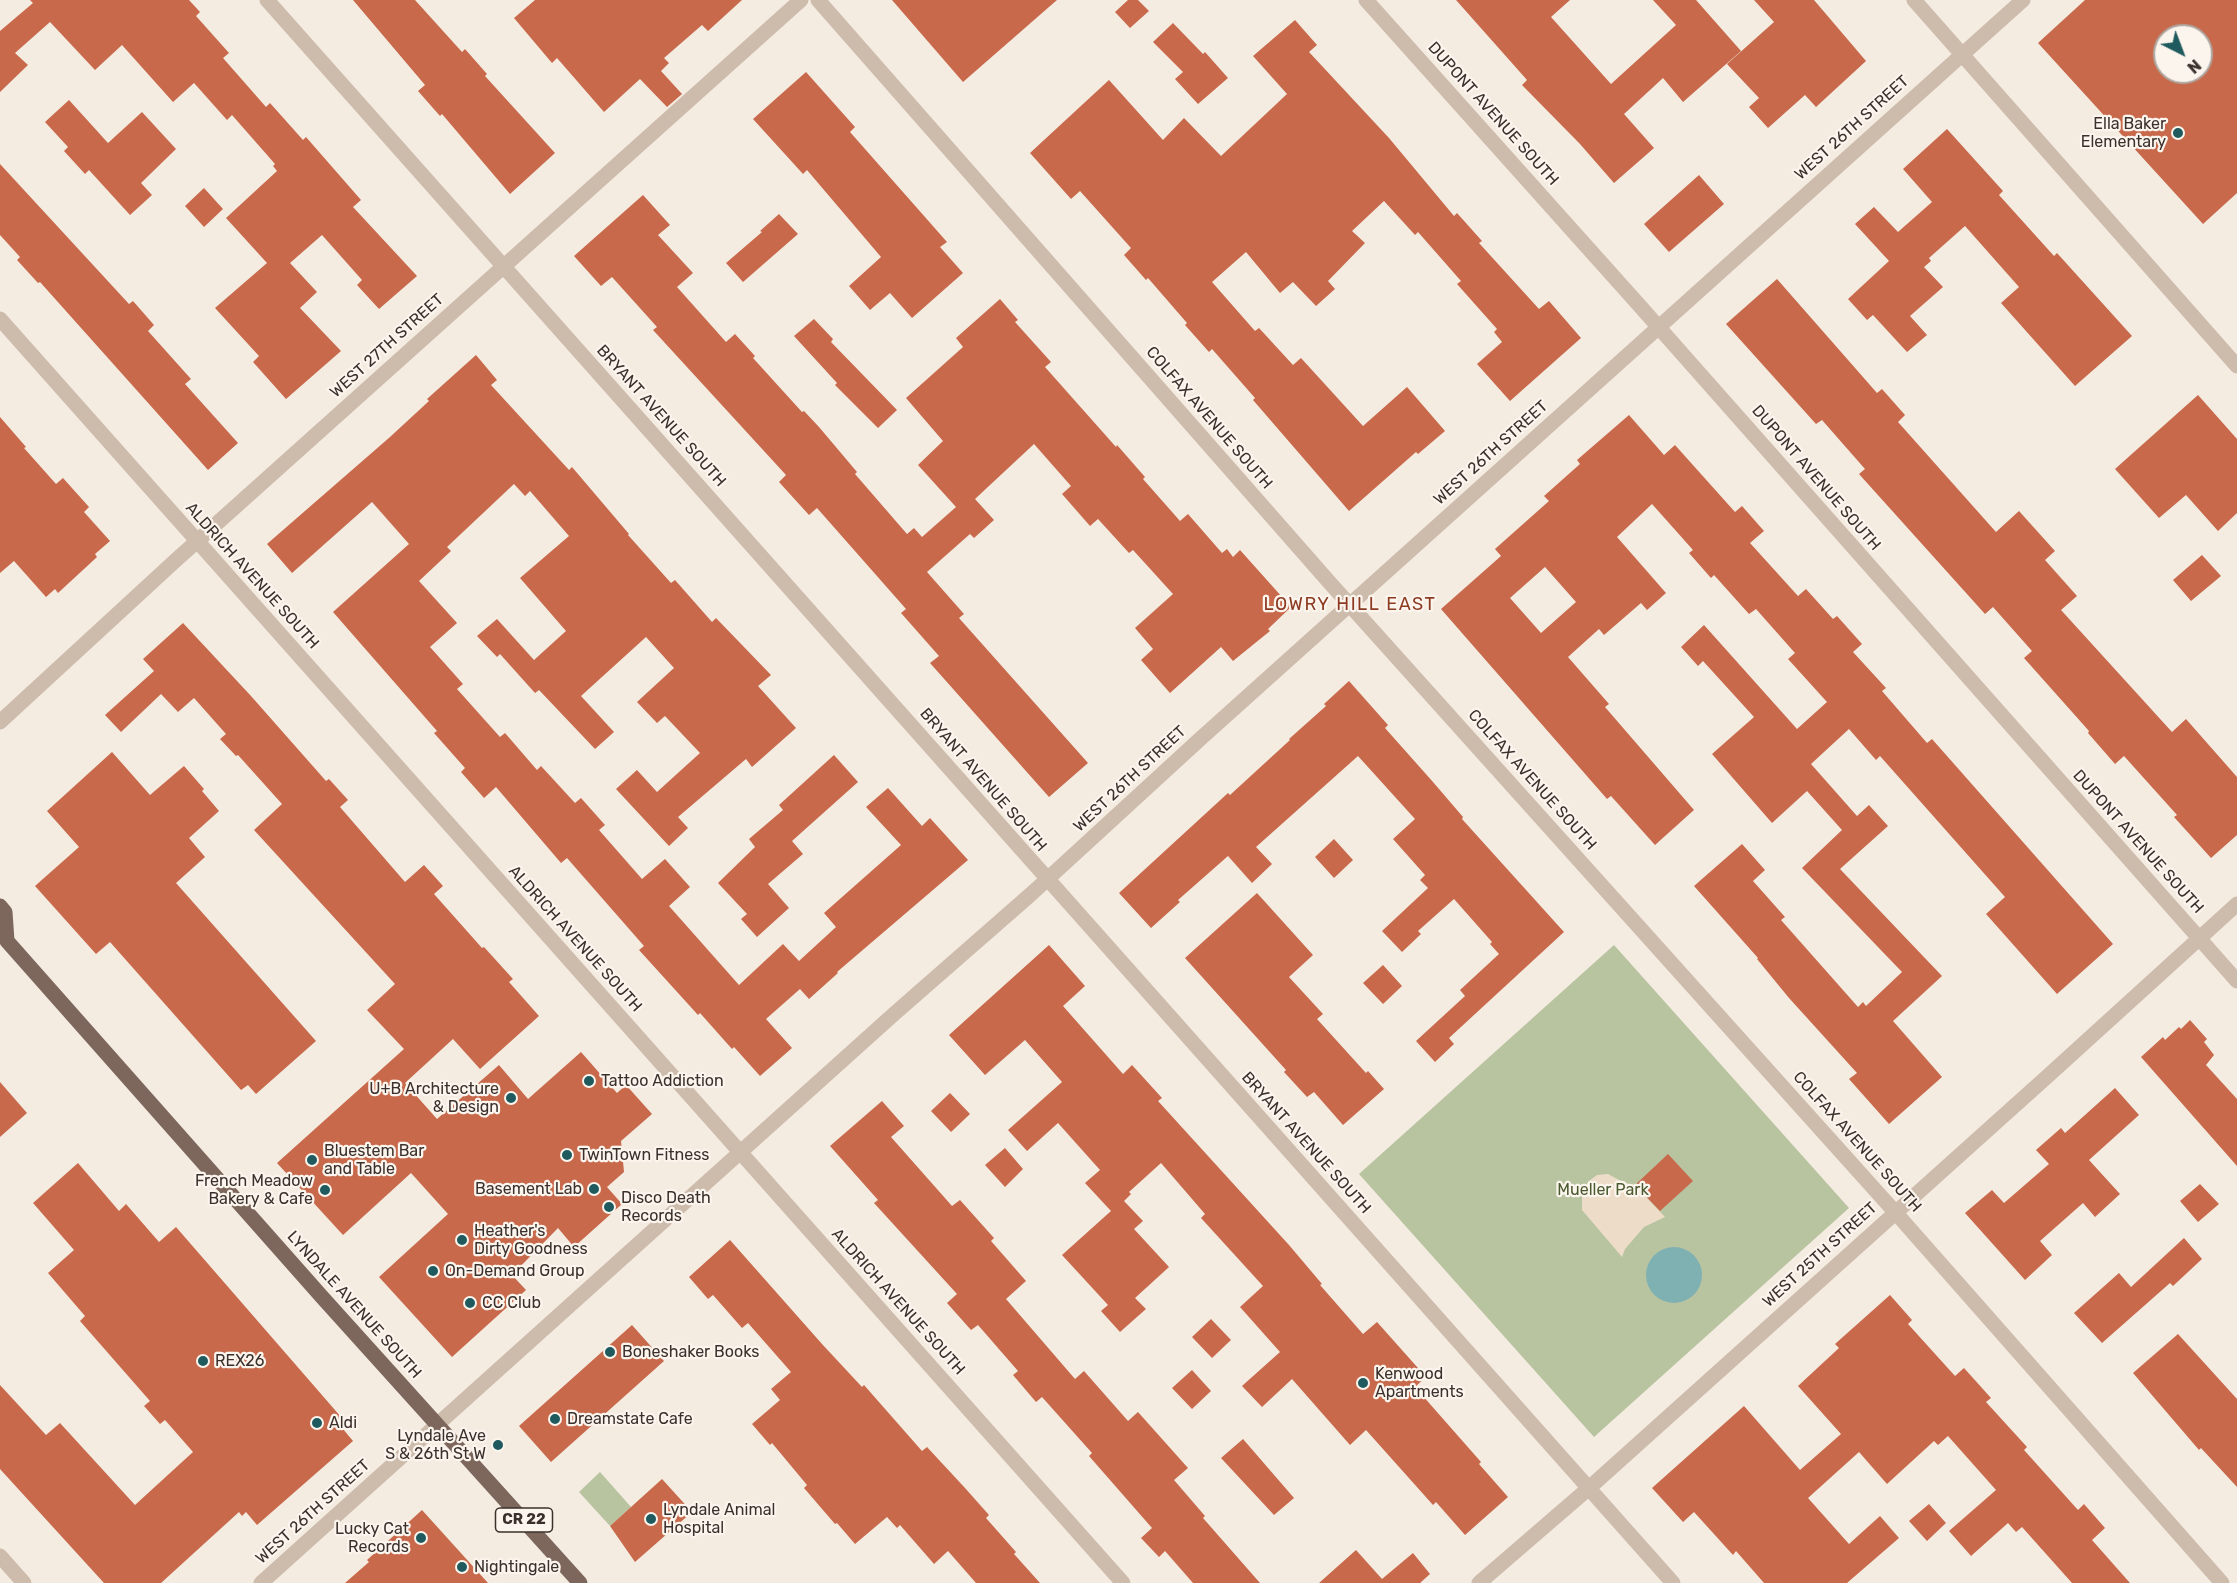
<!DOCTYPE html>
<html>
<head>
<meta charset="utf-8">
<style>
	body { margin:0 }
	#map { position:relative; width:2237px; height:1583px; overflow:hidden; background:#f4ebe1; font-family:Rubik,sans-serif }
	canvas { display:block }
	.north { position:absolute; left:2153px; top:24px; width:60px; height:60px; box-sizing:border-box; background:#fbf5ee; border:2px solid #aea6a0; border-radius:50%; rotate:138deg; font-size:16px; font-weight:700; line-height:24px; text-align:center; color:#3b302b }
	.north::after { content:''; display:block; margin:auto; width:21px; height:27px; background:#1f5a5e; clip-path:polygon(50% 0,100% 100%,50% 72%,0 100%) }
</style>
</head>
<body>
<div id="map">
<canvas width="2237" height="1583"></canvas>
<div class="north">N</div>
</div>
<script>
const context = document.querySelector('canvas').getContext('2d');
context.lineJoin = 'round';
function fillPath(path, color) { context.fillStyle = color; context.fill(path, 'evenodd'); }
const poly = rows => new Path2D(rows.map(r => 'M' + r).join(''));
function trace(path, color, width, dash) { context.strokeStyle = color; context.lineWidth = width; context.lineCap = dash ? 'butt' : 'round'; context.setLineDash(dash || []); context.stroke(path); }
function drawText(font, color, halo, rows, align = 'center') {
  context.font = font + ' Rubik,sans-serif'; context.lineWidth = 4.5; context.setLineDash([]); context.textBaseline = 'middle'; context.strokeStyle = halo; context.fillStyle = color; for (const [text, x, y, turn = 0] of rows) {
    context.save(); context.translate(x, y); context.rotate((+turn || 0) * Math.PI / 180); context.textAlign = isNaN(turn) ? turn : align; if (halo) context.strokeText(text, 0, 0); context.fillText(text, 0, 0); context.restore();
  }
}
const green = poly([
	[1614,945,1849,1208,1594,1437,1359,1174],
	[600,1472,631,1507,610,1526,579,1492]
]);
const plaza = poly([
	[1608,1174,1625,1183,1635,1185,1665,1217,1644,1227,1625,1249,1622,1257,1582,1210,1582,1191,1589,1181,1597,1175]
]);
const water = poly([
	'1646 1275a28 28 0 1 1 56 0a28 28 0 1 1-56 0Z'
]);
const building = poly([
	[30,0,189,0,200,12,196,16,229,53,223,58,266,107,270,103,303,140,306,137,361,200,353,207,417,276,379,309,357,285,362,280,322,235,290,263,317,292,300,308,341,351,286,399,253,362,259,356,215,308,267,263,226,218,277,171,273,166,275,164,232,115,227,120,194,83,173,102,122,45,95,70,50,22,15,53,28,65,0,92,0,31,33,3],
	[353,0,415,0,462,52,465,49,487,74,485,76,555,153,510,194,442,114,440,116,418,91,425,85],
	[535,0,742,0,708,31,702,25,664,58,669,63,661,71,682,94,667,107,640,79,604,112,557,58,552,63,514,18],
	[892,0,1057,0,963,82],
	[1128,0,1138,0,1149,11,1130,28,1115,12],
	[1456,0,1570,0,1551,17,1611,84,1676,25,1653,0,1696,0,1741,51,1683,102,1663,78,1624,114,1654,148,1614,183,1580,144,1522,85,1527,80],
	[1754,0,1814,0,1866,61,1816,107,1805,95,1768,128,1749,107,1759,98,1727,64,1774,22],
	[2085,0,2237,0,2237,193,2203,224,2038,43],
	[2165,36,2201,36,2201,72,2165,72],
	[1295,20,1317,45,1309,52,1389,138,1454,216,1457,213,1482,241,1479,243,1539,309,1549,301,1581,338,1510,401,1477,364,1502,342,1494,332,1497,329,1457,284,1461,281,1418,232,1415,235,1384,201,1352,231,1365,243,1328,281,1335,289,1316,306,1293,282,1280,293,1246,252,1212,282,1255,331,1259,328,1293,365,1301,358,1363,426,1407,387,1445,431,1418,454,1416,452,1349,511,1253,400,1255,398,1212,349,1209,352,1185,325,1187,323,1148,278,1146,280,1124,255,1131,248,1080,191,1071,199,1030,153,1109,80,1163,140,1184,118,1221,156,1287,94,1253,56],
	[1173,23,1203,54,1205,52,1228,78,1198,104,1175,79,1183,72,1153,42],
	[806,72,855,127,850,132,947,242,940,247,963,273,912,318,890,293,870,310,849,286,881,257,807,170,803,174,753,119],
	[69,100,108,143,142,112,176,149,141,183,152,195,130,215,89,170,85,174,64,151,68,147,45,122],
	[1947,129,2003,191,1999,195,2054,256,2057,253,2132,336,2075,386,2001,303,2019,287,1965,226,1929,258,1931,261,1924,267,1943,287,1910,316,1927,335,1907,352,1873,315,1867,320,1848,299,1889,261,1855,224,1874,207,1898,232,1932,202,1903,169],
	[0,164,129,304,133,301,154,325,148,331,191,379,185,384,238,443,208,470,40,282,38,283,17,260,20,257,0,235],
	[1699,175,1724,204,1669,252,1644,224],
	[204,188,223,209,204,227,185,206],
	[643,195,670,225,658,235,693,273,677,287,726,342,735,334,755,356,753,358,802,412,804,411,819,427,857,472,855,474,907,534,914,528,922,537,956,507,918,465,943,441,906,398,963,347,956,338,1000,299,1018,320,1015,322,1051,362,1045,367,1116,447,1117,445,1145,477,1143,479,1180,521,1188,514,1222,553,1227,549,1233,557,1240,550,1291,607,1268,629,1270,631,1233,661,1221,647,1170,693,1141,660,1153,649,1135,628,1173,594,1133,550,1129,553,1098,519,1090,526,1062,494,1071,486,1034,444,975,499,994,520,974,538,970,534,927,572,964,614,959,618,1088,763,1049,797,930,663,939,656,901,613,906,609,869,567,817,508,809,515,779,482,786,475,653,330,657,327,612,277,601,286,574,256],
	[779,214,798,234,743,282,726,263,762,232,760,231],
	[1777,279,1877,393,1882,389,1905,415,1898,422,1996,532,2019,511,2055,551,2045,560,2077,596,2061,610,2172,732,2186,719,2237,777,2237,835,2211,858,2174,817,2177,815,2124,756,2115,764,2088,733,2089,731,2024,658,2032,651,1993,607,1985,614,1859,474,1865,469,1822,420,1816,424,1726,324],
	[814,319,833,339,831,342,897,410,878,428,835,385,837,383,794,336],
	[476,355,497,380,491,385,569,470,572,467,629,534,628,535,671,583,675,580,712,622,716,618,771,675,758,686,796,728,752,767,746,759,678,817,688,828,669,846,616,789,637,770,657,792,700,753,665,716,657,723,637,702,674,668,646,637,581,696,614,732,595,749,539,690,535,693,500,654,497,657,477,636,497,619,534,660,566,631,520,578,569,536,530,491,525,496,514,484,447,547,451,551,419,581,457,623,430,647,463,684,457,689,500,737,505,733,537,770,541,766,575,803,581,798,605,825,599,830,642,879,665,859,690,887,669,906,739,985,783,944,799,961,836,927,824,913,901,845,866,807,888,788,922,826,930,818,968,860,837,972,838,973,809,999,800,989,766,1019,792,1048,760,1076,734,1047,732,1049,700,1013,698,1015,639,950,644,946,567,858,561,863,496,787,484,798,461,772,465,768,434,733,437,731,333,612,409,544,372,502,292,573,267,544,390,437,429,401,427,399],
	[2198,395,2237,439,2237,513,2218,531,2186,495,2159,518,2115,469],
	[1629,415,1664,455,1675,445,1735,512,1742,506,1764,531,1750,543,1798,596,1806,589,1833,619,1837,616,1862,644,1853,652,1886,688,1882,691,1927,743,1932,739,2113,944,2057,994,1986,914,2005,897,1880,756,1876,760,1849,729,1811,764,1857,816,1869,805,1888,826,1840,869,1942,976,1893,1021,1942,1077,1889,1124,1849,1079,1857,1073,1789,998,1757,959,1758,958,1694,886,1742,844,1765,870,1753,881,1785,917,1781,920,1858,1007,1863,1002,1866,1006,1902,972,1802,868,1842,830,1807,791,1772,823,1712,754,1754,717,1703,661,1698,666,1681,647,1704,625,1797,729,1827,702,1788,659,1795,653,1756,609,1749,614,1714,575,1711,578,1689,553,1693,550,1652,504,1617,537,1666,593,1647,610,1641,603,1604,635,1599,629,1568,657,1609,704,1605,707,1694,810,1655,845,1611,796,1607,799,1441,609,1501,556,1495,549,1549,501,1544,496,1580,464,1577,460],
	[1545,567,1576,602,1541,633,1510,598],
	[0,417,26,447,24,448,56,484,63,478,89,507,84,512,110,541,95,554,97,557,58,593,55,589,46,597,14,561,0,573],
	[2202,555,2221,576,2191,601,2173,580],
	[183,623,251,696,326,781,329,779,348,800,340,807,405,882,424,865,443,886,434,894,482,948,484,947,513,979,509,982,539,1016,480,1069,453,1039,405,1083,437,1119,499,1065,528,1099,581,1052,617,1093,626,1085,652,1114,621,1141,624,1172,607,1187,622,1204,574,1247,558,1228,512,1275,526,1290,452,1357,379,1277,448,1214,411,1173,343,1235,277,1163,404,1049,367,1010,395,984,254,830,282,804,238,755,236,756,220,739,226,734,194,698,178,712,161,694,121,732,105,715,154,671,143,659],
	[1349,681,1388,725,1385,728,1433,782,1463,817,1462,819,1564,932,1449,1038,1454,1044,1435,1062,1416,1041,1465,996,1460,990,1499,954,1490,944,1492,942,1454,899,1418,931,1421,934,1402,952,1382,931,1428,888,1420,880,1425,875,1393,839,1415,819,1358,756,1256,847,1272,864,1252,883,1228,856,1178,900,1180,902,1151,928,1119,893,1228,793,1230,795,1290,740,1289,739,1326,706,1324,704],
	[112,752,150,795,184,766,204,789,202,791,219,811,189,838,205,857,176,883,316,1041,256,1094,248,1085,241,1090,110,942,96,954,35,886,79,847,47,811],
	[834,755,858,782,792,841,803,854,768,884,789,908,757,937,741,919,747,914,718,883,755,847,749,839,783,810,779,805],
	[1334,839,1353,860,1334,878,1315,857],
	[1257,893,1313,955,1289,977,1323,1014,1317,1019,1366,1073,1368,1071,1384,1089,1343,1125,1314,1092,1307,1097,1284,1072,1286,1070,1185,958],
	[1049,945,1085,986,1063,1006,1123,1074,1132,1065,1162,1098,1158,1101,1289,1245,1322,1284,1320,1285,1363,1334,1377,1322,1426,1377,1415,1387,1481,1462,1479,1464,1508,1497,1465,1535,1436,1502,1433,1505,1366,1430,1350,1445,1292,1379,1262,1407,1242,1386,1280,1352,1240,1307,1263,1286,1201,1218,1205,1214,1161,1163,1129,1192,1131,1194,1124,1201,1143,1221,1134,1229,1169,1267,1135,1298,1146,1309,1120,1332,1101,1311,1108,1305,1062,1255,1111,1211,1085,1183,1100,1170,1058,1123,1027,1151,1008,1130,1062,1082,1025,1040,985,1075,949,1035],
	[1383,965,1402,986,1383,1004,1363,983],
	[2190,1020,2207,1039,2204,1042,2214,1055,2206,1065,2237,1099,2237,1166,2141,1057,2163,1037,2165,1040,2179,1027,2181,1029],
	[0,1082,27,1113,0,1137],
	[2115,1088,2139,1115,2089,1160,2120,1194,2095,1217,2083,1203,2040,1241,2052,1255,2025,1280,1965,1213,1992,1190,2004,1203,2049,1164,2036,1150,2061,1128,2065,1133],
	[950,1093,970,1114,951,1132,931,1111],
	[882,1101,904,1126,891,1137,952,1206,960,1200,994,1238,991,1241,1026,1281,1006,1299,1075,1379,1084,1371,1128,1421,1138,1412,1188,1468,1174,1480,1205,1516,1203,1518,1260,1583,1193,1583,1165,1551,1159,1557,1141,1538,1152,1528,1089,1456,1092,1453,1042,1397,1036,1402,1013,1375,1018,1371,978,1325,971,1330,947,1303,957,1294,874,1203,878,1200,830,1146],
	[1005,1148,1023,1169,1005,1187,985,1165],
	[1668,1154,1693,1181,1660,1211,1635,1185],
	[78,1163,119,1211,126,1204,159,1242,176,1227,348,1425,343,1429,353,1441,257,1525,246,1512,242,1516,239,1512,161,1583,104,1583,0,1469,0,1385,46,1435,60,1423,135,1505,193,1452,165,1420,160,1424,144,1406,150,1401,80,1321,85,1316,48,1273,74,1250,33,1203],
	[2200,1184,2219,1204,2198,1222,2180,1201],
	[2184,1238,2202,1259,2173,1286,2170,1283,2102,1343,2074,1313,2119,1273,2131,1287],
	[730,1240,822,1344,862,1387,864,1385,922,1451,927,1447,965,1488,989,1515,986,1518,1016,1552,1014,1554,1040,1583,976,1583,948,1551,934,1564,900,1525,897,1528,887,1517,855,1544,837,1523,835,1524,804,1488,807,1485,772,1443,770,1445,752,1424,780,1400,771,1389,791,1372,748,1323,742,1328,713,1295,708,1299,689,1277],
	[1890,1295,1912,1320,1908,1324,1955,1376,1964,1368,1991,1398,1986,1402,2027,1447,2024,1450,2078,1510,2084,1504,2105,1528,2092,1540,2130,1583,2072,1583,2022,1527,2016,1532,2008,1523,1971,1556,1949,1531,1996,1490,1948,1436,1938,1445,1934,1441,1887,1484,1859,1452,1808,1498,1849,1544,1880,1516,1899,1538,1847,1583,1764,1583,1736,1551,1733,1555,1694,1512,1683,1522,1652,1488,1744,1406,1800,1470,1841,1434,1798,1386,1839,1348,1835,1344],
	[1211,1319,1231,1340,1212,1358,1192,1337],
	[632,1325,664,1361,551,1462,519,1426],
	[2178,1334,2237,1399,2237,1487,2201,1448,2199,1450,2133,1373],
	[1192,1370,1211,1391,1192,1409,1172,1388],
	[1243,1439,1294,1498,1274,1515,1221,1458],
	[662,1479,692,1512,635,1562,610,1526],
	[1929,1504,1946,1523,1927,1541,1909,1521],
	[422,1510,488,1583,345,1583,369,1562,367,1560],
	[1356,1550,1382,1579,1413,1553,1430,1574,1420,1583,1319,1583]
]);
const minor = poly([
	[267,0,1673,1583],
	[818,0,1330,583,1895,1212,2222,1583],
	[1366,0,1639,305,2237,981],
	[1914,0,2237,366],
	[0,319,1123,1583],
	[0,722,176,560,801,0],
	[0,1556,24,1583],
	[261,1583,894,1014,1030,895,1199,740,2023,0],
	[1479,1583,1589,1488,2050,1074,2237,904]
]);
const major = poly([
	[0,906,5,912,7,941,322,1297,580,1583]
]);
const markers = [
	[2178,133,6,"#1f5a5e"],
	[589,1081,6,"#1f5a5e"],
	[511,1098,6,"#1f5a5e"],
	[567,1155,6,"#1f5a5e"],
	[312,1160,6,"#1f5a5e"],
	[594,1189,6,"#1f5a5e"],
	[325,1190,6,"#1f5a5e"],
	[609,1207,6,"#1f5a5e"],
	[462,1240,6,"#1f5a5e"],
	[433,1271,6,"#1f5a5e"],
	[470,1303,6,"#1f5a5e"],
	[610,1352,6,"#1f5a5e"],
	[203,1361,6,"#1f5a5e"],
	[1363,1383,6,"#1f5a5e"],
	[555,1419,6,"#1f5a5e"],
	[317,1423,6,"#1f5a5e"],
	[498,1445,6,"#1f5a5e"],
	[651,1519,6,"#1f5a5e"],
	[421,1538,6,"#1f5a5e"],
	[462,1567,6,"#1f5a5e"]
];
const shields = [
	[524,1520,57]
];
const shieldNames = [
	["CR 22",524,1520]
];
const streetNames = [
	["DUPONT AVENUE SOUTH",1493,114,48],
	["WEST 26TH STREET",1852,128,-42],
	["WEST 27TH STREET",387,346,-42],
	["BRYANT AVENUE SOUTH",661,416,48],
	["COLFAX AVENUE SOUTH",1209,418,49],
	["WEST 26TH STREET",1491,453,-42],
	["DUPONT AVENUE SOUTH",1816,478,49],
	["ALDRICH AVENUE SOUTH",252,576,48],
	["WEST 26TH STREET",1130,779,-43],
	["BRYANT AVENUE SOUTH",983,780,49],
	["COLFAX AVENUE SOUTH",1532,780,48],
	["DUPONT AVENUE SOUTH",2138,842,48],
	["ALDRICH AVENUE SOUTH",575,939,48],
	["COLFAX AVENUE SOUTH",1857,1142,48],
	["BRYANT AVENUE SOUTH",1306,1143,48],
	["WEST 25TH STREET",1820,1255,-42],
	["ALDRICH AVENUE SOUTH",898,1302,48],
	["LYNDALE AVENUE SOUTH",354,1305,48],
	["WEST 26TH STREET",313,1512,-42]
];
const poiNames = [
	["Ella Baker",2166,124,"right"],
	["Elementary",2166,142,"right"],
	["Tattoo Addiction",601,1081],
	["U+B Architecture",499,1089,"right"],
	["& Design",499,1107,"right"],
	["Bluestem Bar",324,1151],
	["and Table",324,1169],
	["TwinTown Fitness",579,1155],
	["French Meadow",313,1181,"right"],
	["Bakery & Cafe",313,1199,"right"],
	["Basement Lab",582,1189,"right"],
	["Disco Death",621,1198],
	["Records",621,1216],
	["Heather's",474,1231],
	["Dirty Goodness",474,1249],
	["On-Demand Group",445,1271],
	["CC Club",482,1303],
	["Boneshaker Books",622,1352],
	["REX26",215,1361],
	["Kenwood",1375,1374],
	["Apartments",1375,1392],
	["Dreamstate Cafe",567,1419],
	["Aldi",329,1423],
	["Lyndale Ave",486,1436,"right"],
	["S & 26th St W",486,1454,"right"],
	["Lyndale Animal",663,1510],
	["Hospital",663,1528],
	["Lucky Cat",409,1529,"right"],
	["Records",409,1547,"right"],
	["Nightingale",474,1567]
];
const parkNames = [
	["Mueller Park",1603,1190]
];
const neighbourhoodNames = [
	["LOWRY HILL EAST",1350,605]
];
fillPath(green, '#b8c4a0');
fillPath(plaza, '#ecdcc8');
fillPath(water, '#7fb0b2');
fillPath(building, '#c8694b');
trace(minor, '#cdbbac', 15);
trace(major, '#7d675c', 15);
for (const [x, y, r, color] of markers) { const dot = new Path2D(); dot.arc(x, y, r, 0, 2 * Math.PI); context.fillStyle = color; context.fill(dot); trace(dot, '#fbf5ee', 2); }
for (const [x, y, w] of shields) { const box = new Path2D(); box.roundRect(x - w / 2, y - 12, w, 24, 4.5); context.fillStyle = '#fbf5ee'; context.fill(box); trace(box, '#3b302b', 1.5); }
drawText('bold 15px', '#3b302b', null, shieldNames);
drawText('16px', '#3b302b', '#fbf5ee', streetNames);
drawText('16px', '#3b302b', '#fbf5ee', poiNames, 'left');
drawText('16px', '#4a5a2e', '#fbf5ee', parkNames);
context.letterSpacing = '1.5px';
drawText('18px', '#8c3b22', '#fbf5ee', neighbourhoodNames);
context.letterSpacing = '0px';
</script>
</body>
</html>
